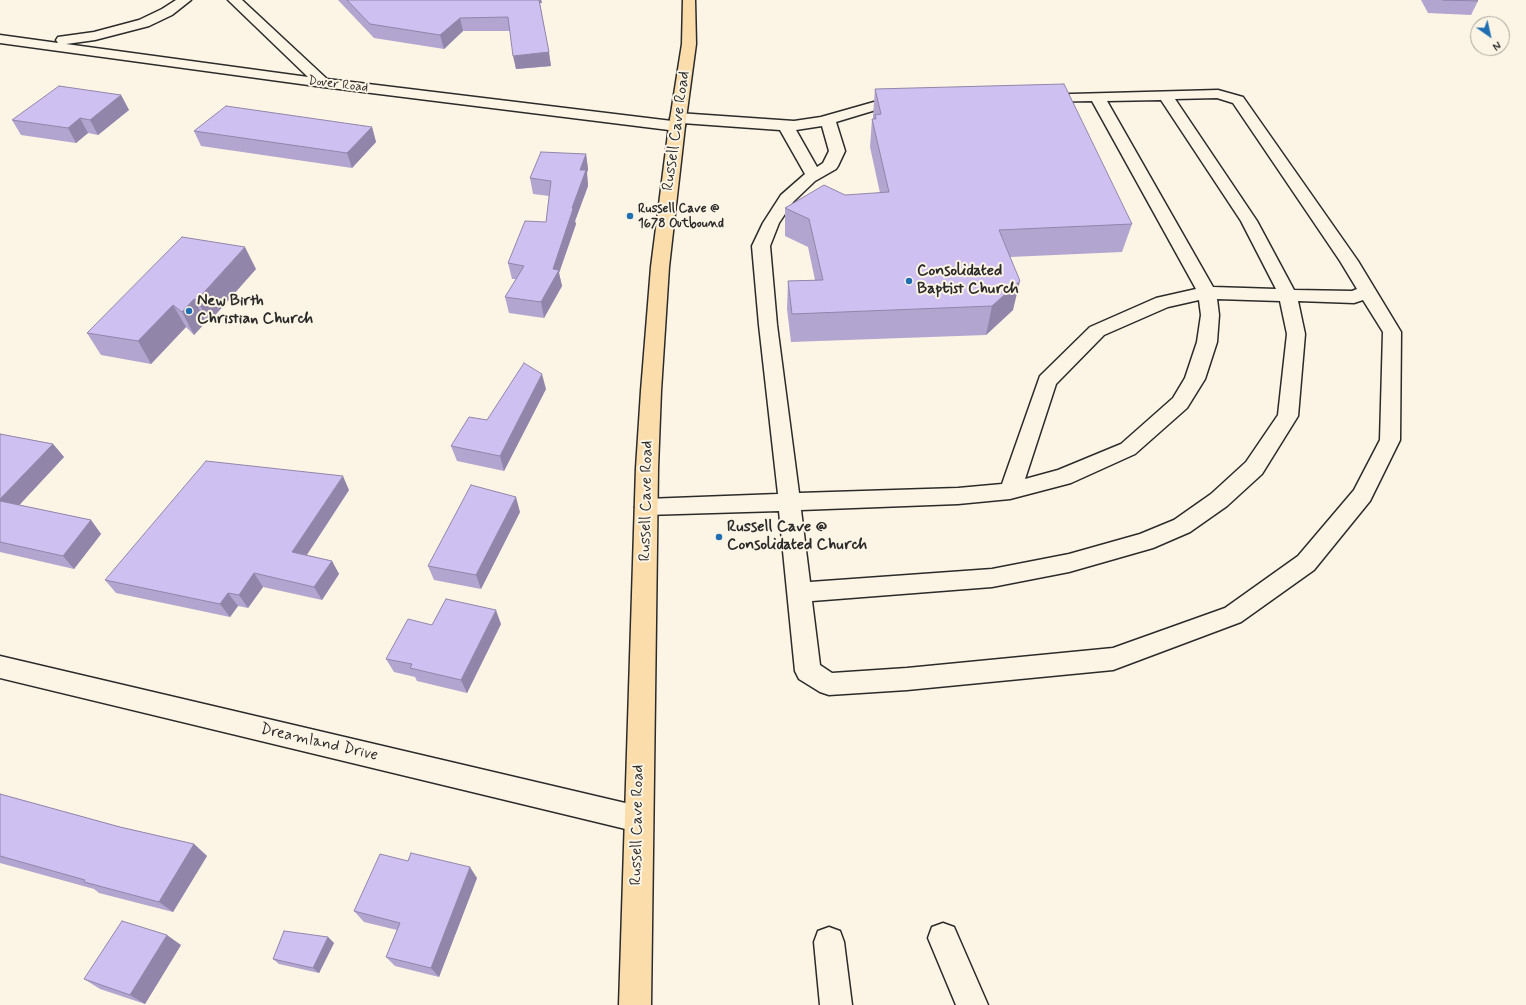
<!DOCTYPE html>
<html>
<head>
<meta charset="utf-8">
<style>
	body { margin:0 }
	#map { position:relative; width:1526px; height:1005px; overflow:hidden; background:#fcf5e5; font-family:Mynerve,sans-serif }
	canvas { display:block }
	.north { position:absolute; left:1470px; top:16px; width:40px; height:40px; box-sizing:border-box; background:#fcf5e5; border:1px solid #a8a49b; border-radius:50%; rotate:146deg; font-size:11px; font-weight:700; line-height:16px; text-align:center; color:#2b2b2b }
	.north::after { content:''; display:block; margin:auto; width:14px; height:18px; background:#1f6fb2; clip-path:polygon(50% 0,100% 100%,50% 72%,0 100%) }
</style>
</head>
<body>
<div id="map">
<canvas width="1526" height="1005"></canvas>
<div class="north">N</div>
</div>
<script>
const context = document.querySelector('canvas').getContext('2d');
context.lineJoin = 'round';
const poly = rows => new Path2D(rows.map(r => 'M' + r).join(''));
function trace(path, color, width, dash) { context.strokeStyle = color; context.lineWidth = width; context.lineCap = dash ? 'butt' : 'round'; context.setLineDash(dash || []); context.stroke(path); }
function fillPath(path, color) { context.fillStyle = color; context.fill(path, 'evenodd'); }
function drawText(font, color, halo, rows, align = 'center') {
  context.font = font + ' Mynerve,sans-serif'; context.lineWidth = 4; context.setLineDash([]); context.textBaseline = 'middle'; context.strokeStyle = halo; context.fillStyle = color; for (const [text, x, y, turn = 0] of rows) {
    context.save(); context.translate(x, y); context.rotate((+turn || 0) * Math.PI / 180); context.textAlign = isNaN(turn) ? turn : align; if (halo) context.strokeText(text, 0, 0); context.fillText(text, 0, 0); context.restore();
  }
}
const minor = poly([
	[176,0,191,0,172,15,149,26,95,40,66,44,308,77,228,0,242,0,327,79,672,121,670,118,673,115,678,113,794,121,821,117,888,98,908,99,910,102,908,105,889,106,836,122,845,151,838,166,836,169,815,181,793,202,779,223,770,246,777,325,799,493,958,488,1002,484,1040,376,1090,327,1156,298,1196,289,1092,101,1040,102,1035,101,1033,98,1035,95,1218,90,1243,97,1358,261,1401,332,1400,440,1370,501,1314,570,1241,622,1113,670,907,690,829,695,820,692,799,679,795,671,779,511,646,515,638,513,635,507,638,501,646,499,778,494,759,325,752,246,763,223,781,195,805,174,780,130,682,123,685,126,682,129,677,131,323,87,0,43,0,35,58,43,56,40,58,37,94,32,139,20,162,9,176,0],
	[1217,98,1233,103,1340,261,1357,289,1352,291,1294,290,1257,221,1175,99,1217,98],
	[1161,100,1241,221,1276,289,1213,287,1107,101,1161,100],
	[822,126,829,151,823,163,817,167,796,130,822,126],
	[1217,299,1280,301,1287,334,1278,415,1246,462,1211,494,1174,520,1140,534,1069,554,992,569,810,582,801,510,958,504,1010,499,1071,483,1135,454,1187,408,1205,379,1217,342,1219,315,1217,299],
	[1199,300,1201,315,1197,342,1185,378,1173,398,1121,444,1058,470,1025,479,1056,384,1104,335,1168,307,1199,300],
	[1363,300,1383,332,1380,440,1354,490,1298,556,1225,608,1113,648,907,668,832,673,820,665,812,601,992,587,1069,572,1153,548,1190,532,1227,506,1262,474,1298,416,1305,334,1298,301,1354,303,1363,300],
	[0,656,638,806,648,810,652,819,648,828,638,832,0,678,0,656],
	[943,923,954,927,988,1005,956,1005,928,938,932,927,943,923],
	[829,927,840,931,844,942,852,1005,820,1005,814,942,818,931,829,927]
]);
const major = poly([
	[683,0,695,0,696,44,685,126,669,267,661,391,658,468,651,1005,619,1005,636,468,641,391,651,267,669,126,682,44,683,0]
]);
const wall = poly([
	[338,0,541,0,542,3,540,3,551,66,516,69,510,31,463,31,444,49,374,38],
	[1421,0,1477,0,1478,1,1471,15,1428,13],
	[875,89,1132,224,1122,252,1010,257,1013,310,986,335,791,342,787,309,788,281,815,280,808,247,785,236,785,208,880,193,870,147,872,119,873,119,873,116],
	[121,95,129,110,98,135,88,133,76,143,21,135,12,120],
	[372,127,376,142,352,168,201,146,194,131],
	[586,154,588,169,587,173,588,186,575,221,576,224,559,273,562,286,544,318,509,313,505,297,516,279,512,279,508,263,546,222,549,196,533,194,530,178],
	[256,269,209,322,206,322,194,335,186,327,151,364,101,355,87,333],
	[546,389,504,471,457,461,451,446,487,420],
	[0,434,53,444,64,457,19,505,91,520,101,534,74,569,0,552],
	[349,490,307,555,332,561,339,574,322,600,263,587,248,608,238,606,230,617,116,593,105,580],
	[520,512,481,589,434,580,428,566],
	[501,624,467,693,417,681,415,677,394,672,386,659,432,625],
	[0,794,120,827,194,844,207,856,173,912,99,893,94,889,0,863],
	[477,878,439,977,395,966,386,957,397,930,364,922,354,911],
	[328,937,334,943,319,973,279,964,273,959],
	[181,945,145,1004,100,989,84,979]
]);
const shadedWall = poly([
	[539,0,541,0,542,3,539,3],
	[460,18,463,31,444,49,440,35],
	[549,52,551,66,516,69,513,56],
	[121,95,129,110,98,135,90,120],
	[80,118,88,133,76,143,68,128],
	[372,127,376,142,352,168,347,153],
	[586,154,588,169,587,173,588,186,575,221,576,224,559,273,562,286,544,318,541,302,572,208,580,170],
	[245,247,256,269,209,322,197,300],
	[1020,281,1013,310,986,335,992,306],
	[194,299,206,322,194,335,182,312],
	[173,305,186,327,151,364,138,341],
	[542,374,546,389,504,471,500,456],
	[53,444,64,457,11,514,0,502,0,499],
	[343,476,349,490,300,565,292,552],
	[516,497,520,512,481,589,476,575],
	[91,520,101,534,74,569,63,556],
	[332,561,339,574,322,600,314,587],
	[254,573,263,587,248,608,239,595],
	[228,593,238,606,230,617,220,604],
	[496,610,501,624,467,693,461,680],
	[194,844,207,856,173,912,159,902],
	[470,867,477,878,439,977,431,968],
	[167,935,181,945,145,1004,130,995],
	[328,937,334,943,319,973,313,968]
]);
const building = poly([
	[347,0,539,0,549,52,513,56,508,17,460,18,440,35,370,24,347,0],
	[1443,0,1477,0,1478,1,1443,0],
	[1064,84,1132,224,999,230,1020,281,992,306,792,314,788,281,823,280,809,219,785,208,824,185,845,195,889,192,872,119,876,119,875,115,881,114,875,89,1064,84],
	[59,86,121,95,90,120,80,118,68,128,12,120,59,86],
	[226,106,372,127,347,153,194,131,226,106],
	[541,152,586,154,580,170,586,170,572,208,573,209,553,269,559,270,541,302,505,297,524,266,508,263,525,221,546,222,551,181,530,178,541,152],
	[182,237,245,247,197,300,194,299,182,312,173,305,138,341,87,333,182,237],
	[524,363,542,374,500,456,451,446,469,417,487,420,524,363],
	[0,434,53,444,0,499,0,434],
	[206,461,343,476,292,552,332,561,314,587,254,573,239,595,228,593,220,604,105,580,206,461],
	[471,485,516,497,476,575,428,566,471,485],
	[0,501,91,520,63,556,0,542,0,501],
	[446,599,496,610,461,680,410,668,412,664,386,659,408,619,432,625,446,599],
	[0,794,120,827,194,844,159,902,84,882,85,880,0,856,0,794],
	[411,853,470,867,431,968,386,957,400,923,354,911,380,854,408,861,411,853],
	[122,921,167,935,130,995,84,979,122,921],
	[284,931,328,937,313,968,273,959,284,931]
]);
const markers = [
	[630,216,4,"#1f6fb2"],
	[909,281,4,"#1f6fb2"],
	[189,311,4,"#1f6fb2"],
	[719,537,4,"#1f6fb2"]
];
const farStreetnames = [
	["Dover Road",338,85,7]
];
const farPoinames = [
	["Russell Cave @",638,209],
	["1678 Outbound",638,224]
];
const streetNames = [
	["Russell Cave Road",677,131,-82],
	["Russell Cave Road",647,501,-89],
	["Dreamland Drive",319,743,13],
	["Russell Cave Road",638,825,-89]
];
const poiNames = [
	["Consolidated",917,272],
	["Baptist Church",917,290],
	["New Birth",197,302],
	["Christian Church",197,320],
	["Russell Cave @",727,528],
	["Consolidated Church",727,546]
];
trace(minor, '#2b2b2b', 3);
trace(major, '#2b2b2b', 3);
fillPath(minor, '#fcf5e5');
fillPath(major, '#faddab');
fillPath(wall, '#b2a5d0');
fillPath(shadedWall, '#9186a9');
fillPath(building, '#cfc0f2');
trace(building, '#9186a9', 1);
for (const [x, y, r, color] of markers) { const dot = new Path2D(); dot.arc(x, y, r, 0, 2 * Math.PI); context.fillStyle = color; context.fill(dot); trace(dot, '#fcf5e5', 1.5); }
drawText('13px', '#2b2b2b', '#fcf5e5', farStreetnames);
drawText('bold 13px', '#2b2b2b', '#fcf5e5', farPoinames, 'left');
drawText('16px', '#2b2b2b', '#fcf5e5', streetNames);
drawText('bold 16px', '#2b2b2b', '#fcf5e5', poiNames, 'left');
</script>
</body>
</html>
